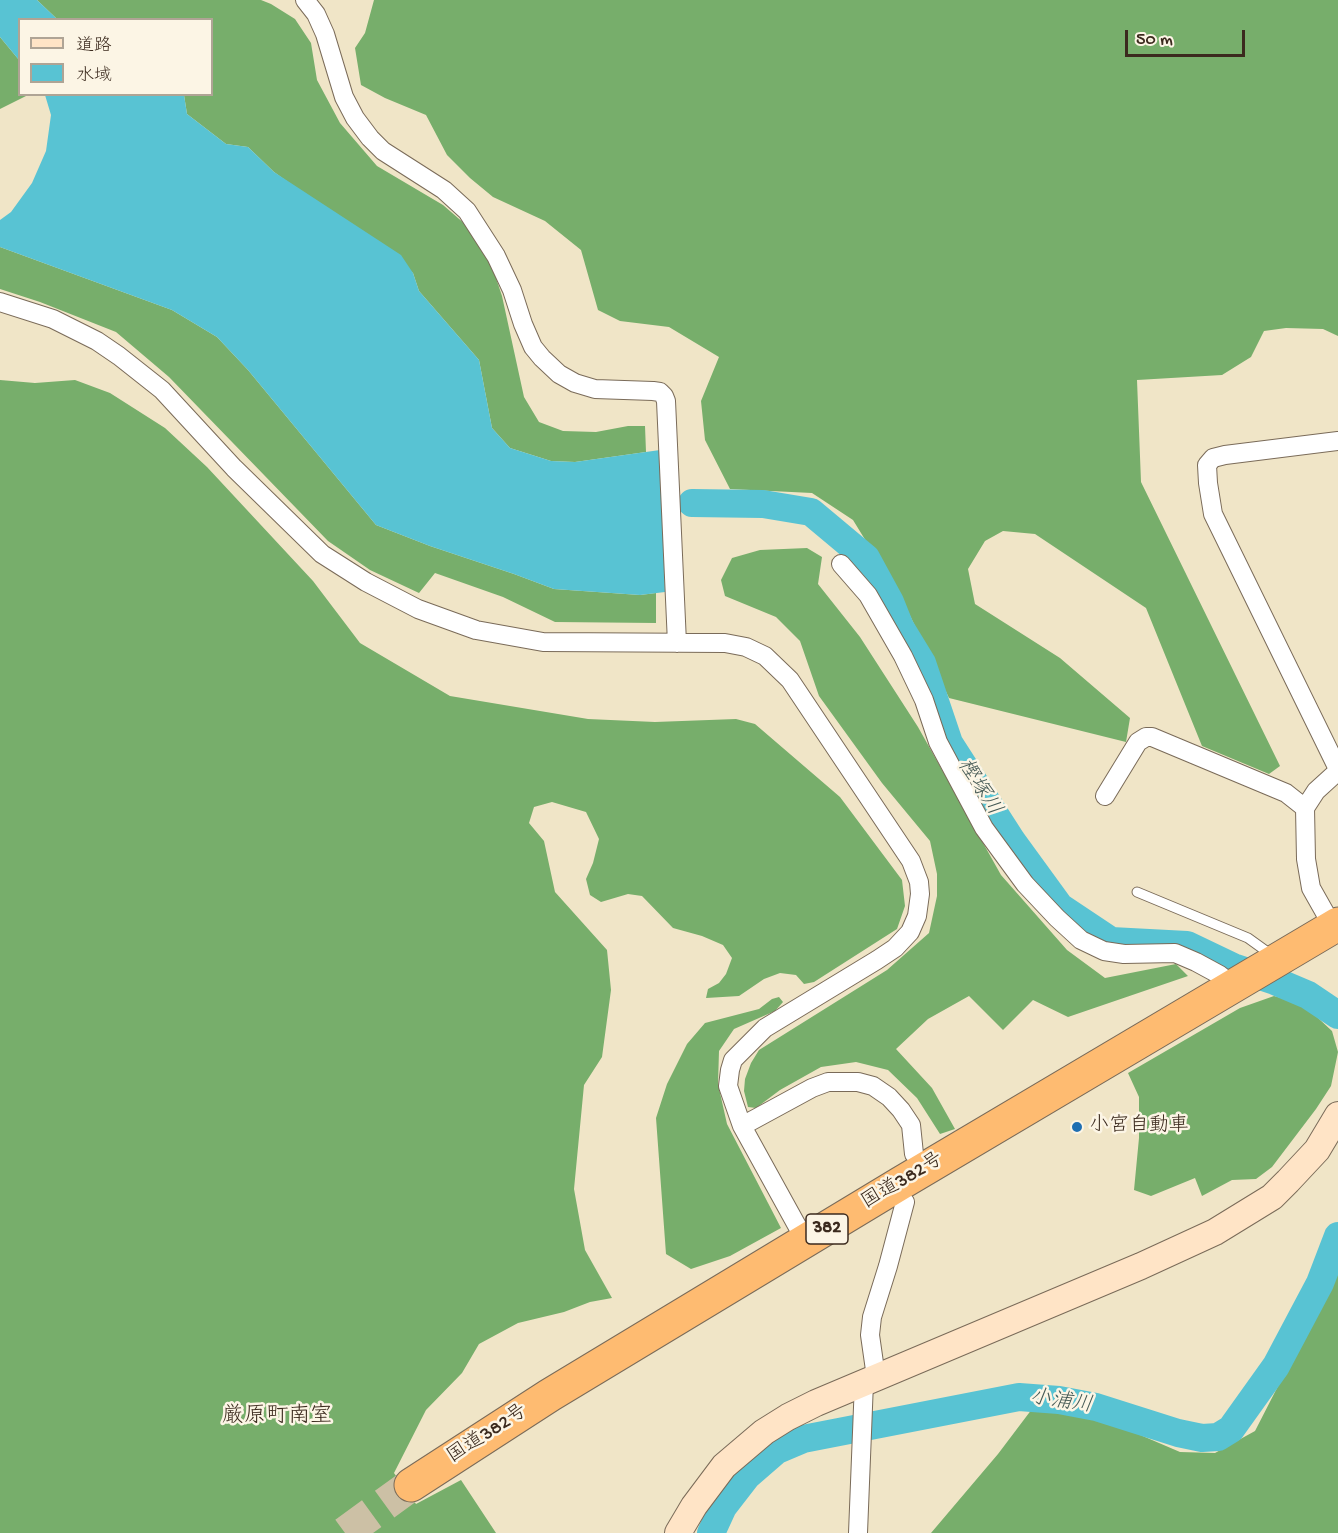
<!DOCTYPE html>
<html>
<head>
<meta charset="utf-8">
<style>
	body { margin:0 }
	#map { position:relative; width:1338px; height:1533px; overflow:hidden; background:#f0e5c7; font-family:"Gochi Hand","Klee One",sans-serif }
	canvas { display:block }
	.legend { position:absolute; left:18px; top:18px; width:195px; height:78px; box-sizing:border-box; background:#fcf5e5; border:2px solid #afa495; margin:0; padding:8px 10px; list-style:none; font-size:18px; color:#3b2a1e }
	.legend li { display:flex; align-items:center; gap:12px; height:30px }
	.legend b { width:30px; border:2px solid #afa495 }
	.scale { position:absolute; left:1125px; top:30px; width:120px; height:27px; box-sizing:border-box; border:3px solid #3b2a1e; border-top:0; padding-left:8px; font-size:18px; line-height:21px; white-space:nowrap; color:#3b2a1e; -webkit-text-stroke:4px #fcf5e5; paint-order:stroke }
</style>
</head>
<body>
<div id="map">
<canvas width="1338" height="1533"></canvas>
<ul class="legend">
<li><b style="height:8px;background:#ffe4c6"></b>道路</li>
<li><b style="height:16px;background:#58c3d3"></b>水域</li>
</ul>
<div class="scale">50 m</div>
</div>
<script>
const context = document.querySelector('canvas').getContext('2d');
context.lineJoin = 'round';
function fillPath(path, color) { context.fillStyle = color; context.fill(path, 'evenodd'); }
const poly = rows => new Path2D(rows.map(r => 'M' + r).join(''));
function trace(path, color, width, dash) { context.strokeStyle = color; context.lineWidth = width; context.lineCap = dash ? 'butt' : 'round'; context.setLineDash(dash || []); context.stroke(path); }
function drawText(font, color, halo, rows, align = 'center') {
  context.font = font + ' "Gochi Hand","Klee One",sans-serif'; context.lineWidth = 5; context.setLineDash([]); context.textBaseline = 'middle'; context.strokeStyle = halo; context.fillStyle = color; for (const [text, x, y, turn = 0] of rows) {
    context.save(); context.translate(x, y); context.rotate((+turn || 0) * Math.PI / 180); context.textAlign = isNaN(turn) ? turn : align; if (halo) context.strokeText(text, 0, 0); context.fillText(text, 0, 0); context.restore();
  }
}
const forest = poly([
	[37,0,261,0,271,4,295,19,311,43,317,80,340,123,377,166,443,205,473,231,493,269,502,296,524,397,539,422,563,431,596,432,628,426,645,426,646,452,575,462,551,461,510,448,492,428,479,360,419,291,413,273,274,172,248,147,226,144,187,114,184,95,212,94,212,20,57,19],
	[374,0,1338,0,1338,336,1323,329,1286,328,1264,331,1251,357,1222,375,1137,380,1141,482,1280,766,1269,774,1202,746,1146,608,1035,534,1003,531,985,541,968,569,975,604,1060,658,1130,718,1126,742,949,698,904,603,853,520,812,493,730,489,705,440,701,401,719,357,669,327,620,321,598,310,581,250,545,221,493,197,470,178,447,155,426,115,385,98,361,85,355,48,365,33],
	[0,37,19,60,20,94,28,95,0,109],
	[0,247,172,310,217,337,248,370,376,525,430,546,514,574,554,589,640,595,656,593,656,623,555,622,503,597,435,573,419,593,370,570,328,541,169,377,116,332,40,302,0,289],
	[0,380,35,383,75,380,110,393,165,428,207,467,313,581,360,643,450,696,588,719,655,722,736,719,755,724,840,797,902,880,905,906,897,929,814,982,804,984,796,975,780,973,764,979,739,996,706,998,708,989,719,983,726,974,732,958,723,945,702,936,673,928,642,896,628,894,601,902,590,895,586,879,593,863,599,839,586,812,552,802,534,807,529,823,544,841,555,892,607,950,611,990,602,1057,584,1085,574,1189,585,1250,612,1298,590,1302,564,1312,518,1323,479,1344,462,1373,426,1410,394,1473,416,1504,461,1480,496,1533,0,1533],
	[807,548,822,557,818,584,860,637,918,727,1001,875,1067,950,1105,978,1176,964,1188,976,1068,1017,1033,1000,1003,1030,969,996,928,1019,896,1049,932,1088,955,1129,940,1134,917,1098,888,1070,856,1062,821,1067,780,1090,756,1108,748,1107,744,1091,745,1079,751,1063,759,1050,887,970,929,933,937,896,937,874,930,841,882,783,819,696,800,641,776,617,725,596,721,580,732,558,760,550],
	[1274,996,1303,1004,1332,1031,1338,1052,1331,1086,1316,1109,1272,1167,1256,1179,1232,1180,1202,1196,1195,1178,1151,1196,1134,1190,1139,1138,1139,1097,1128,1073,1240,1008],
	[779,997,783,1002,775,1011,734,1029,719,1051,718,1084,727,1124,781,1228,730,1256,691,1269,666,1254,656,1118,667,1084,687,1044,705,1023,759,1009,772,999],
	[1338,1269,1338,1533,931,1533,998,1454,1032,1409,1055,1410,1110,1422,1180,1452,1215,1453,1255,1431]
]);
const water = poly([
	[0,0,37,0,57,19,20,20,19,60,0,37],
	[45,95,184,95,187,114,226,144,248,147,274,172,401,255,413,273,419,291,479,360,492,428,510,448,551,461,575,462,660,450,665,592,640,595,554,589,514,574,430,546,376,525,248,370,217,337,172,310,0,247,0,220,11,212,32,183,46,151,51,115]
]);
const river = poly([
	[692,503,763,504,811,512,866,558,890,602,900,627,922,663,949,743,1012,841,1060,907,1111,941,1187,945,1233,967,1275,981,1308,995,1338,1015],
	[711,1533,723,1507,747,1476,777,1450,803,1439,1019,1397,1059,1400,1096,1407,1178,1433,1202,1438,1218,1437,1231,1429,1276,1366,1320,1283,1338,1236]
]);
const highwayTunnel = poly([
	[345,1533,411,1485]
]);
const lane = poly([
	[1137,892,1248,938,1273,956]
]);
const street = poly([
	[305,0,316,14,325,34,344,97,355,118,370,138,383,151,444,190,467,211,496,256,512,290,523,324,533,347,542,358,559,374,575,383,595,389,653,391,660,392,664,396,666,401,677,643],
	[0,302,53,319,97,341,119,356,162,390,234,468,322,554,366,582,418,609,476,630,543,642,725,643,746,647,765,656,790,680,911,861,919,882,920,894,917,916,910,932,895,948,877,960,765,1028,733,1060,730,1070,728,1086,742,1126,806,1242],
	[1338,441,1225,455,1213,458,1207,465,1208,483,1213,514,1338,769],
	[841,564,868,595,903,656,924,700,938,742,984,828,1025,884,1057,918,1081,940,1104,951,1124,954,1175,953,1196,962,1220,975,1234,986],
	[1105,796,1138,742,1146,737,1152,737,1286,793,1305,808,1306,859,1311,888,1333,927],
	[1305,808,1316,791,1338,771],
	[742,1126,812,1088,828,1082,858,1082,873,1086,889,1097,901,1110,911,1125,914,1154],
	[876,1377,870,1335,872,1317,888,1266,905,1202],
	[858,1533,864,1382]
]);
const secondary = poly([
	[678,1533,694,1506,724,1466,764,1432,788,1417,816,1403,1141,1266,1215,1232,1272,1197,1288,1181,1317,1150,1338,1115]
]);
const highway = poly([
	[411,1485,550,1395,901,1183,1338,924]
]);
const markers = [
	[1077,1127,6,"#1f6fb2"]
];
const shields = [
	[827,1229,42]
];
const shieldNames = [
	["382",827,1229]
];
const poiNames = [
	["小宮自動車",1089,1127]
];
const streetNames = [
	["国道382号",903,1182,-31],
	["国道382号",488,1435,-33]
];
const waterNames = [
	["樫塚川",978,788,57],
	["小浦川",1061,1403,8]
];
const quarterNames = [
	["厳原町南室",277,1418]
];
fillPath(forest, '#77ae6b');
fillPath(water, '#58c3d3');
trace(river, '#58c3d3', 28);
trace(highwayTunnel, '#ccc0a5', 33, [33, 16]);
trace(lane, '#7a6b59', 11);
trace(street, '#7a6b59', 20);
trace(secondary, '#7a6b59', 28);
trace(highway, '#7a6b59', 35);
trace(lane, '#fff', 9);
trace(street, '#fff', 18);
trace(secondary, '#ffe4c6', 26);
trace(highway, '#febb71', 33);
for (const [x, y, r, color] of markers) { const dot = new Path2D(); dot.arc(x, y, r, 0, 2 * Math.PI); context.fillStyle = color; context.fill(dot); trace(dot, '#fcf5e5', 2); }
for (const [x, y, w] of shields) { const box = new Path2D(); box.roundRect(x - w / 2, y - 15, w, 30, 4.5); context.fillStyle = '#fcf5e5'; context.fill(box); trace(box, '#3b2a1e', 1.5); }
drawText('bold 18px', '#3b2a1e', null, shieldNames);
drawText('20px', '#3b2a1e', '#fcf5e5', poiNames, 'left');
drawText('20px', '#3b2a1e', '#fcf5e5', streetNames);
drawText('italic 21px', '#445854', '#fcf5e5', waterNames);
drawText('22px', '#3b2a1e', '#fcf5e5', quarterNames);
</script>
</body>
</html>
